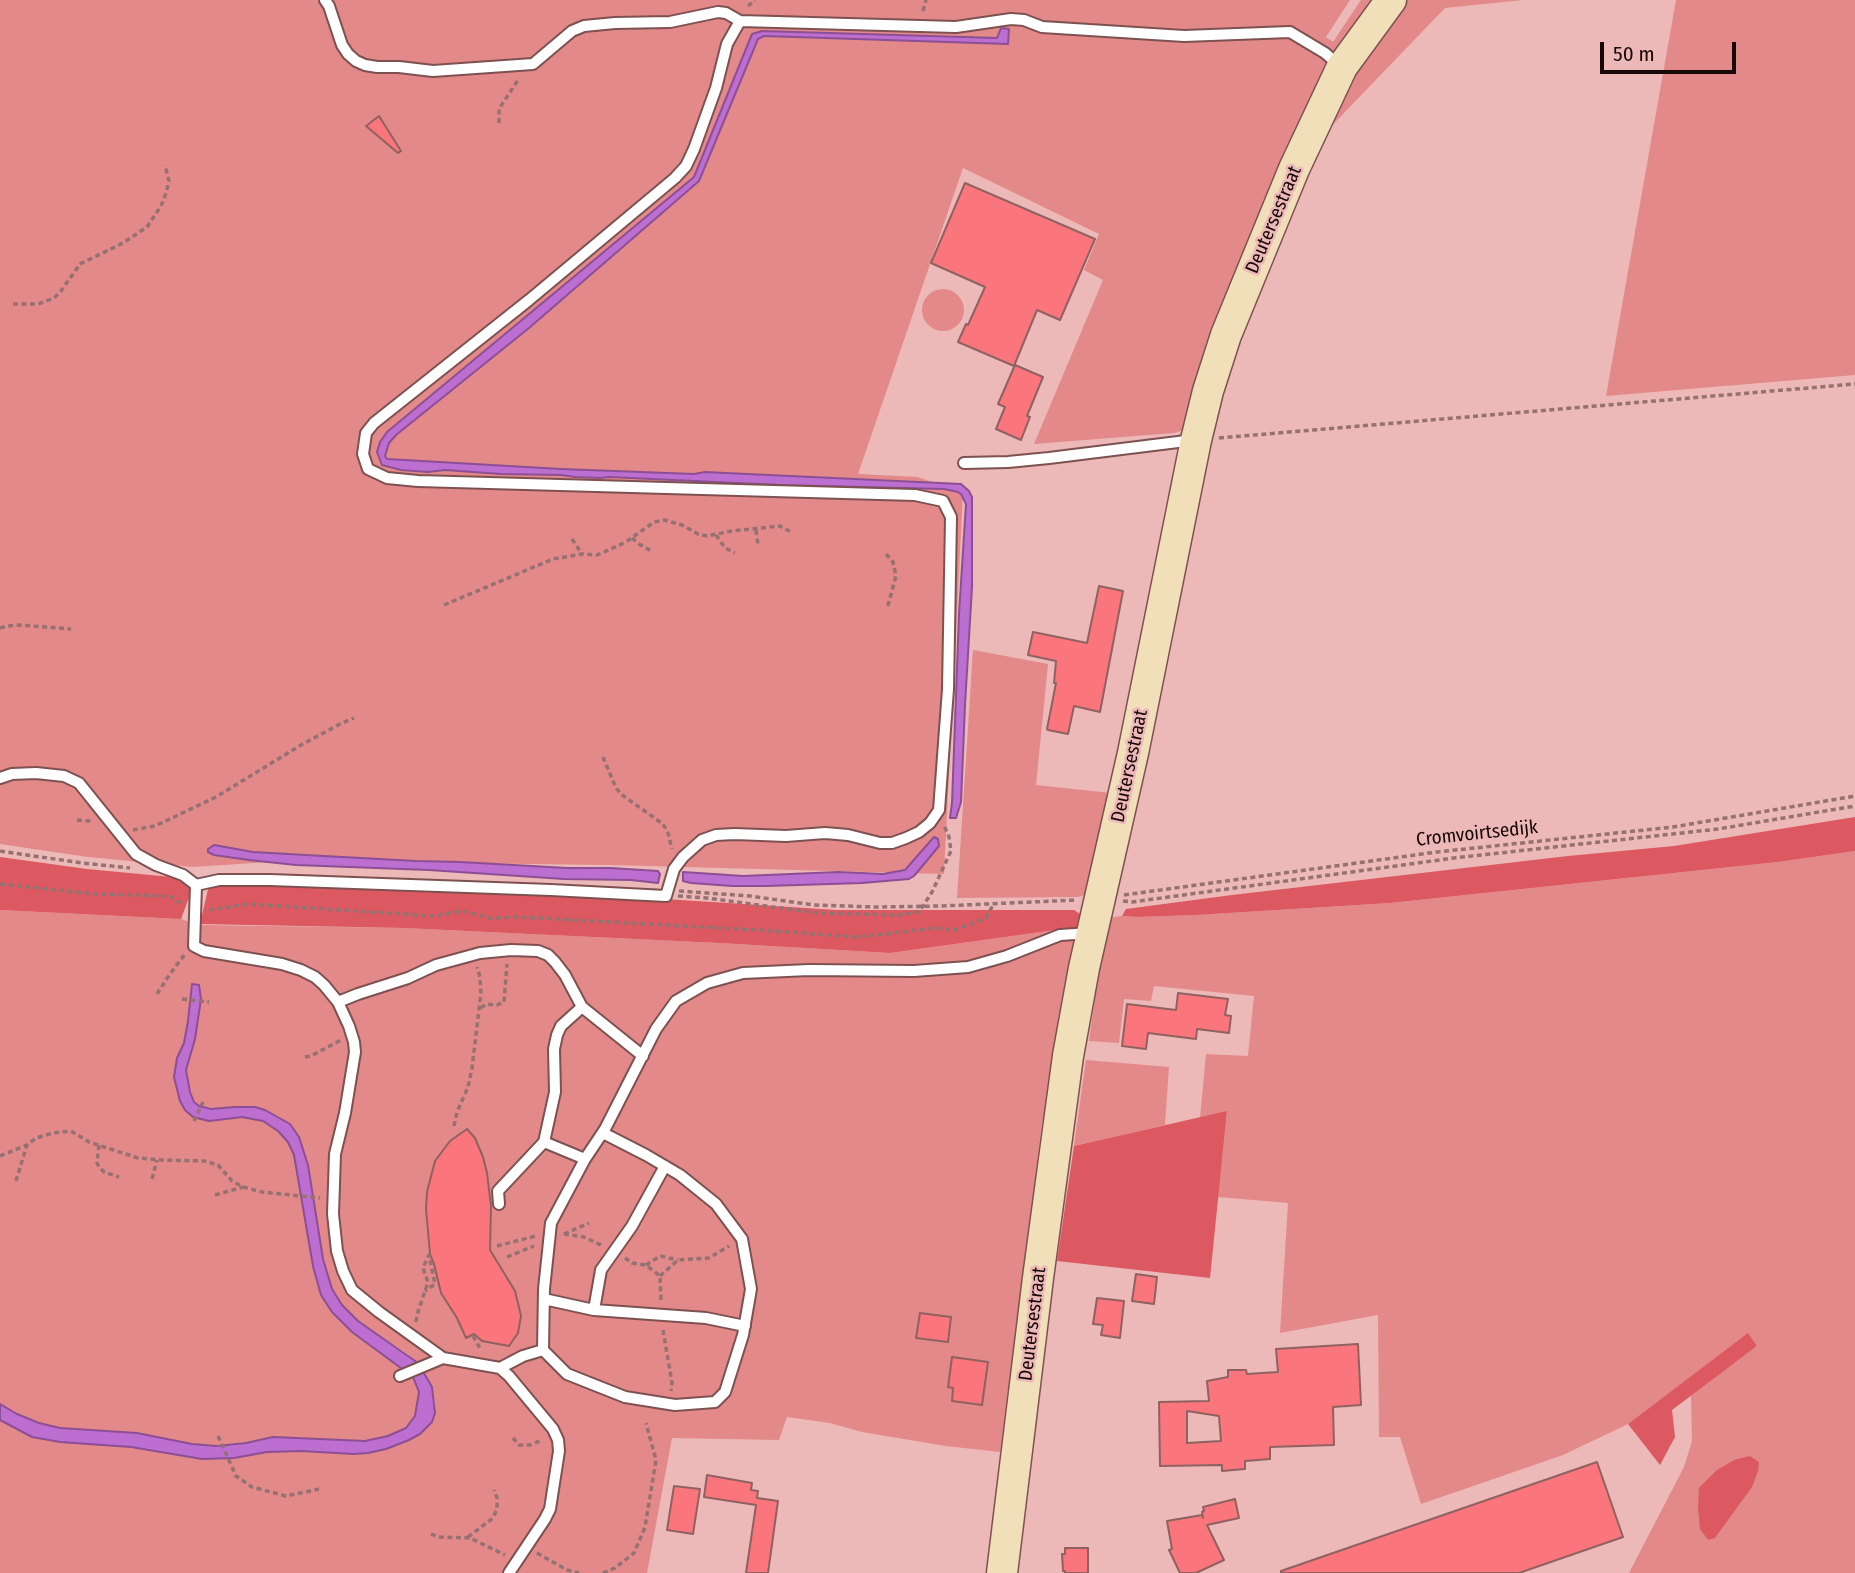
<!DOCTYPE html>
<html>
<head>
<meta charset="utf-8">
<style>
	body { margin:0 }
	#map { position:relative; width:1855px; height:1573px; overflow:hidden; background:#ecb8b8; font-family:"Fira Sans Condensed",sans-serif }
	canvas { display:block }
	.scale { position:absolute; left:1600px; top:42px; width:136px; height:32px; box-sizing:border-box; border:4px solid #180707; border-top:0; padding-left:9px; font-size:21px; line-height:24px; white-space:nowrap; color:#180707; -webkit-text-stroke:5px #ecb8b8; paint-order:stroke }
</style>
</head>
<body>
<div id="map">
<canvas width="1855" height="1573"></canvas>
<div class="scale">50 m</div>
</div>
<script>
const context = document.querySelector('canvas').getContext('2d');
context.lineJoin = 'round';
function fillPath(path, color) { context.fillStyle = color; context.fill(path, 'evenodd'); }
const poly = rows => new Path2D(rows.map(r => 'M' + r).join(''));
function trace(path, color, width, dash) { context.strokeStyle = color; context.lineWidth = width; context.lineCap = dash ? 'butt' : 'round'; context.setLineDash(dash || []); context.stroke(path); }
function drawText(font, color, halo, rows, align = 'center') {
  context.font = font + ' "Fira Sans Condensed",sans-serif'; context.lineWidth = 5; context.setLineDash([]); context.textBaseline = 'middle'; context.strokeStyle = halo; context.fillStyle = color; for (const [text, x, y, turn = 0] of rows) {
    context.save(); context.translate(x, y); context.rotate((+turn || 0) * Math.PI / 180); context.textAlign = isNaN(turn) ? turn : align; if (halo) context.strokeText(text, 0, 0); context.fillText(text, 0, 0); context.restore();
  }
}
const green = poly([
	[0,0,1350,0,1326,37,1333,42,1361,0,1378,0,1184,430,1174,433,1034,444,1103,280,1084,270,1099,234,963,168,858,474,917,477,963,492,944,874,610,865,284,861,193,867,88,857,0,844],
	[1401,0,1523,0,1445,8,1318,140,1363,52],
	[1676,0,1855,0,1855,375,1606,396],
	'922 310a21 21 0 1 1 42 0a21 21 0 1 1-42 0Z',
	[973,650,1048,664,1036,785,1111,793,1088,894,1078,897,957,898],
	[1855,851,1855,1573,1629,1573,1684,1467,1692,1441,1691,1395,1757,1346,1748,1334,1628,1424,1563,1455,1421,1504,1400,1437,1379,1437,1378,1315,1280,1333,1288,1203,1218,1197,1227,1112,1200,1118,1206,1054,1248,1056,1254,996,1154,986,1151,1001,1124,999,1119,1043,1089,1041,1106,918,1122,916,1137,917,1196,915,1390,903,1778,862],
	[0,910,181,919,199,925,404,928,720,943,890,953,1084,926,1042,1123,1000,1452,946,1446,862,1432,830,1423,787,1417,779,1440,672,1438,647,1573,0,1573,0,1420,20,1432,60,1442,131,1447,202,1459,234,1458,267,1452,301,1451,354,1454,409,1440,419,1434,428,1427,435,1401,409,1355,358,1321,342,1305,332,1289,323,1259,308,1165,299,1137,290,1124,266,1110,235,1107,211,1109,199,1106,194,1102,190,1092,186,1070,195,1039,200,1005,193,984,190,997,188,1021,184,1043,177,1058,174,1077,180,1101,185,1110,193,1117,209,1121,242,1117,263,1121,278,1131,288,1142,294,1155,313,1266,321,1295,384,1354,413,1377,419,1392,415,1416,406,1428,388,1436,365,1441,291,1438,204,1446,137,1433,60,1428,39,1423,17,1414,0,1404],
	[1086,1060,1169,1067,1165,1125,1074,1146]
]);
const forest = poly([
	[1855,817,1855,851,1778,862,1390,903,1196,915,1137,917,1122,916,1126,909,1232,895,1568,856,1674,846],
	[0,857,87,869,193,879,194,884,181,919,0,910],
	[209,885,295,885,618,896,837,910,1074,910,1083,916,1084,926,890,953,720,943,404,928,200,924],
	[1227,1111,1210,1278,1057,1261,1074,1146],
	[1748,1333,1757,1346,1672,1410,1675,1437,1660,1465,1628,1424],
	[1750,1456,1759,1462,1758,1471,1752,1487,1715,1538,1708,1540,1700,1529,1698,1507,1699,1488,1717,1470,1734,1460]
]);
const water = poly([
	[1001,28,1009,29,1008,44,764,36,758,39,699,181,529,328,396,435,389,443,385,456,387,459,561,469,694,474,705,472,961,484,969,491,972,497,972,587,965,705,961,802,956,818,950,818,952,803,959,614,966,504,961,494,958,492,944,489,780,485,609,477,600,478,575,477,561,475,501,474,445,470,428,472,401,470,382,465,377,452,380,442,387,432,694,177,752,34,762,31,997,38,1001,28],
	[934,837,938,839,939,846,914,876,909,879,862,883,766,886,732,886,691,883,683,881,683,872,743,876,838,872,883,874,905,870,934,837],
	[214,845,253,852,324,856,416,861,460,862,567,868,610,868,658,871,660,874,658,883,631,880,564,879,429,870,296,865,249,860,214,855,208,852,208,849,214,845],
	[192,984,199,985,201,999,195,1039,186,1070,190,1092,194,1102,199,1106,211,1109,235,1107,255,1107,265,1110,290,1124,299,1137,308,1165,323,1259,332,1289,342,1305,358,1321,418,1363,432,1387,435,1413,432,1422,420,1434,409,1440,386,1449,368,1453,354,1454,301,1451,267,1452,234,1458,202,1459,131,1447,60,1442,32,1437,0,1420,0,1404,17,1414,39,1423,60,1428,137,1433,192,1444,216,1446,246,1443,273,1437,365,1441,388,1436,406,1428,415,1416,419,1392,413,1377,352,1332,332,1312,321,1295,313,1266,294,1155,288,1142,278,1131,263,1121,242,1117,209,1121,193,1117,185,1110,180,1101,174,1077,177,1058,184,1043,188,1021,192,984]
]);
const building = poly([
	[379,116,401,151,398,153,366,126,379,116],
	[965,183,1095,239,1060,320,1037,310,1014,366,958,342,966,324,968,325,985,287,931,263,965,183],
	[1015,365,1043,377,1027,416,1030,417,1021,440,996,429,1005,407,998,404,1015,365],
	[1099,586,1123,591,1100,712,1074,706,1068,734,1048,730,1047,729,1056,683,1054,683,1056,661,1028,655,1033,632,1087,643,1099,586],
	[1178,993,1228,999,1225,1015,1231,1016,1229,1033,1197,1029,1196,1039,1148,1033,1146,1049,1122,1046,1127,1004,1176,1010,1178,993],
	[467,1129,475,1138,483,1157,487,1173,491,1206,490,1250,515,1291,521,1316,518,1333,509,1346,482,1341,474,1334,466,1338,457,1318,441,1293,434,1264,430,1254,426,1209,427,1192,435,1161,450,1141,467,1129],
	[1136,1274,1157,1277,1154,1304,1132,1301,1136,1274],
	[1097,1298,1124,1301,1120,1338,1101,1335,1103,1325,1093,1324,1097,1298],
	[920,1313,951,1317,948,1342,916,1338,920,1313],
	[1358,1344,1361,1405,1333,1407,1334,1445,1270,1447,1270,1459,1245,1461,1245,1469,1222,1471,1222,1465,1160,1466,1159,1402,1209,1401,1207,1381,1228,1377,1228,1370,1246,1370,1247,1374,1278,1372,1276,1349,1358,1344],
	[1187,1411,1219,1416,1221,1441,1187,1443,1187,1411],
	[952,1357,988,1362,982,1405,952,1401,953,1388,948,1387,952,1357],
	[1597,1462,1623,1537,1519,1573,1281,1573,1281,1571,1597,1462],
	[707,1475,752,1483,751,1490,758,1491,757,1498,778,1501,768,1573,746,1573,756,1505,704,1497,707,1475],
	[674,1486,700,1489,693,1534,667,1530,674,1486],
	[1235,1499,1239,1518,1207,1525,1224,1560,1196,1573,1180,1573,1169,1550,1172,1549,1167,1521,1202,1515,1203,1518,1202,1512,1204,1511,1203,1507,1235,1499],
	[1065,1548,1088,1548,1088,1573,1065,1573,1065,1571,1063,1571,1062,1554,1065,1554,1065,1548]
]);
const path = poly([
	[748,6,755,0],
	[923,11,926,0],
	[499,123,499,109,518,80],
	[13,304,38,304,54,298,61,291,80,264,123,243,147,227,161,206,166,193,169,181,165,165],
	[1219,438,1855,384],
	[756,530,758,545],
	[716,535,725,548,735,553],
	[632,538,639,544,653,552],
	[572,539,582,554],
	[886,554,893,562,896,576,887,609],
	[444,605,553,559,582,554,597,555,604,552,626,542,654,522,664,520,682,525,698,534,707,536,732,531,780,526,791,532],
	[0,628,7,626,19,625,71,629],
	[603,757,616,788,622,795,663,824,668,833,672,849],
	[77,820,89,821,92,823],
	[133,830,155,826,216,797,301,745,342,723,354,718],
	[0,851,82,863,130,868],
	[0,884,94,894,170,896,182,904],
	[679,891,750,896,814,905,876,907,941,906,1077,900],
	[1124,895,1437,852,1673,827,1855,796],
	[678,896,707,898,817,913,898,915,919,912,932,892,951,851,949,837,944,825],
	[1123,901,1132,902,1454,858,1718,829,1855,806],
	[209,910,248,904,433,916,462,911,491,918,519,917,758,930,857,937,936,928,954,930,986,918,994,903],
	[157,994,170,974,185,954],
	[182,999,209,1002],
	[481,1008,486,1004,497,1005,504,1002,507,964],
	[305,1057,311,1056,341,1040],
	[194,1121,203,1102],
	[454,1126,457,1112,468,1087,472,1068,481,993,480,977,477,967],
	[99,1145,97,1163,99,1167,104,1172,119,1177],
	[0,1156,27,1145,36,1138,53,1133,71,1131,89,1142,138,1158,162,1160,204,1161,218,1165,232,1181,243,1187,262,1192,320,1198],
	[152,1179,157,1160],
	[16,1181,27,1145],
	[215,1195,243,1187],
	[564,1234,584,1237,603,1246],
	[564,1234,589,1223],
	[497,1246,536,1236],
	[507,1257,534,1246],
	[625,1258,632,1263,646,1265,660,1276,661,1301],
	[646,1265,660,1256,678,1260],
	[660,1276,678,1260,709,1258,729,1246],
	[416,1322,417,1315,428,1282,423,1268,429,1255,435,1284,425,1291],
	[663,1330,672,1383,671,1391],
	[473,1336,481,1350],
	[218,1436,236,1476,252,1487,286,1496,319,1489],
	[513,1438,519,1445,530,1445,542,1440],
	[431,1534,438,1537,470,1538,505,1555],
	[468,1537,493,1518,497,1509,497,1498,494,1490],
	[537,1553,567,1570,579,1573],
	[603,1573,615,1568,634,1553,645,1527,656,1460,646,1423]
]);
const lane = poly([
	[740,21,956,27,1011,19,1024,20,1042,27,1184,36,1290,32,1325,53,1340,66],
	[964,463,1008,462,1049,458,1194,440],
	[0,778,12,774,36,773,64,776,79,783,136,854,156,865,183,875,196,885,194,946,204,951,282,964,301,970,315,977,324,985,338,1002,349,1026,354,1042,355,1052,345,1113,335,1154,333,1214,337,1251,343,1271,352,1290,379,1312,443,1358,500,1368,509,1376,553,1429,558,1440,559,1451,550,1509,545,1519,509,1573],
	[196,885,219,880,270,880,551,890,666,896,674,869,683,857,702,840,716,835,735,834,786,836,825,833,848,835,880,843,892,843,906,838,919,832,930,823,939,810,948,689,951,517,943,501,915,495,418,481,387,478,368,469,363,454,366,433,374,423,529,300,675,178,686,166,694,149,716,88,727,44,740,21,726,13,718,12,670,22,615,23,584,26,572,31,533,64,433,71,399,67,377,67,365,65,356,61,348,54,342,45,329,6,325,0],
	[338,1002,358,994,408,978,436,965,480,953,511,950,538,951,548,955,555,962,565,975,582,1007,643,1056],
	[582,1007,561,1026,557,1035,554,1049,555,1092,544,1142,585,1159],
	[603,1133,646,1155,680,1175,716,1204,742,1239,751,1289,743,1335,725,1392,715,1402,675,1405,625,1397,567,1374,543,1350,544,1289,551,1223,585,1159,605,1129,656,1029,676,1001,707,983,743,973,809,970,914,971,968,967,1007,956,1060,935,1090,933],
	[499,1204,498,1191,544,1142],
	[544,1299,594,1310,601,1270,632,1226,665,1166],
	[594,1310,706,1318,745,1326],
	[500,1368,523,1356,543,1350],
	[400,1376,443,1358]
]);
const secondary = poly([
	[1002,1573,1038,1278,1068,1056,1084,968,1133,753,1196,440,1208,391,1226,335,1294,169,1342,67,1391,0]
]);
const streetNames = [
	["Deutersestraat",1274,220,-67],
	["Deutersestraat",1130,766,-78],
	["Cromvoirtsedijk",1477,834,-6],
	["Deutersestraat",1033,1324,-83]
];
fillPath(green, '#e3898a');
fillPath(forest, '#dc5961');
fillPath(water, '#bd6ed1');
trace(water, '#8c4f94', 2);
fillPath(building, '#fb767c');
trace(building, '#8f6161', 2);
trace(lane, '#7e5151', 14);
trace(secondary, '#7e5151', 33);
trace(path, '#967171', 3.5, [5, 3.5]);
trace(lane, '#fff', 10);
trace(secondary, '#f1dfba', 30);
drawText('19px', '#180707', '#ecb8b8', streetNames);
</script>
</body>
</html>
